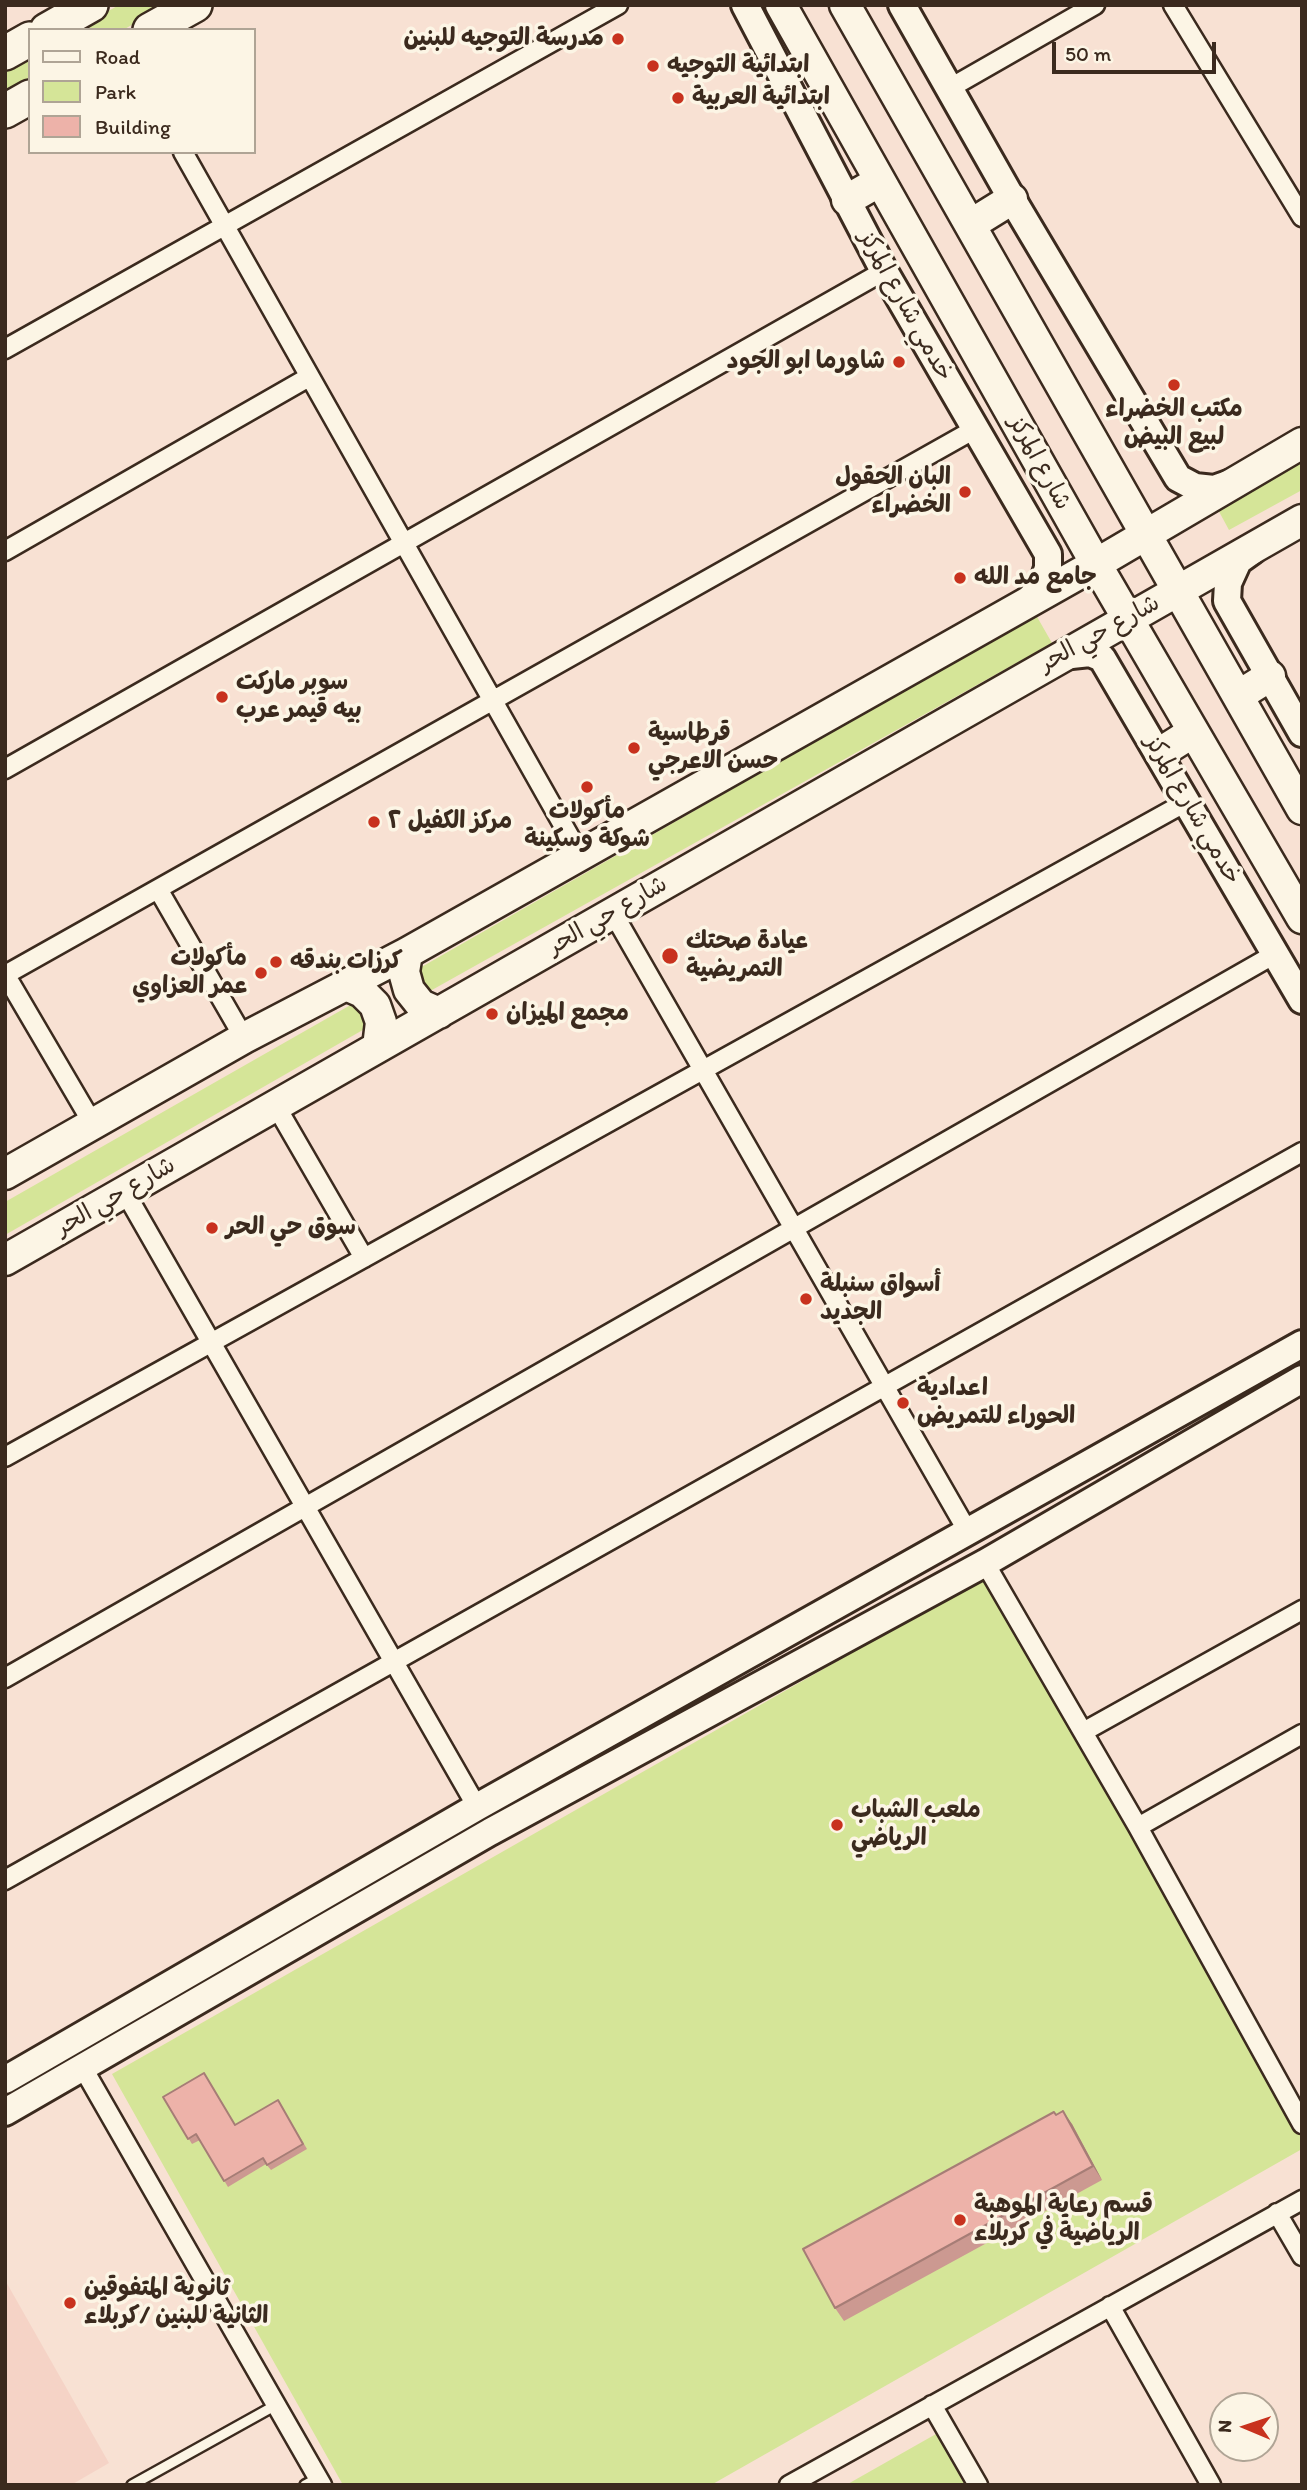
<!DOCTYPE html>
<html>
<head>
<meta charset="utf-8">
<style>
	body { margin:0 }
	#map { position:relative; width:1307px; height:2490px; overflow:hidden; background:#f8e1d3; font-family:Itim,sans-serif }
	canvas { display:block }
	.frame { position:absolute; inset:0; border:7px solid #3b2a1e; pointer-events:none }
	.legend { position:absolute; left:28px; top:28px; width:228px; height:126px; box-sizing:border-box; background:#fcf5e5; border:2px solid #afa495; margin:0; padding:9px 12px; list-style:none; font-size:21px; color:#3b2a1e }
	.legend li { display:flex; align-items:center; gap:14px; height:35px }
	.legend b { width:35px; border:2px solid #afa495 }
	.north { position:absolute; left:1209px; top:2392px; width:70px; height:70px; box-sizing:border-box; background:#fcf5e5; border:2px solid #afa495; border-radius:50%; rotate:272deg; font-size:19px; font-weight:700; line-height:28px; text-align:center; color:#3b2a1e }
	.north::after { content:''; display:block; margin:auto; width:24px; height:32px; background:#c8321e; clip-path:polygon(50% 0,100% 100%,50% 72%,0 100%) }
	.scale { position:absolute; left:1052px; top:42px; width:164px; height:32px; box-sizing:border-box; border:4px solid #3b2a1e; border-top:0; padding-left:9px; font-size:21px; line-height:24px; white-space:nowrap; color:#3b2a1e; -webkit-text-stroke:5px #fcf5e5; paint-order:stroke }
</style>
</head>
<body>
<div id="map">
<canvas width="1307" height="2490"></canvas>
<div class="frame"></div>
<ul class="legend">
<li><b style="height:9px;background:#fcf5e5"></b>Road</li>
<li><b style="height:19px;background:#d5e598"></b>Park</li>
<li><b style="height:19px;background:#edb2a9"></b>Building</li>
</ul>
<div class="north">N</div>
<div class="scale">50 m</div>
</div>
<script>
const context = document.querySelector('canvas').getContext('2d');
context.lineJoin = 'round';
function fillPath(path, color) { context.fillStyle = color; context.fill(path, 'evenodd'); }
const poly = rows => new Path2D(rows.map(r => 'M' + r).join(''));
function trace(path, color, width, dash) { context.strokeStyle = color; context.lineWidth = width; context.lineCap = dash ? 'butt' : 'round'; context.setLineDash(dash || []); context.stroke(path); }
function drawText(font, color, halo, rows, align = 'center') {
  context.font = font + ' Itim,"Playpen Sans Arabic",sans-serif'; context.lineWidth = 7; context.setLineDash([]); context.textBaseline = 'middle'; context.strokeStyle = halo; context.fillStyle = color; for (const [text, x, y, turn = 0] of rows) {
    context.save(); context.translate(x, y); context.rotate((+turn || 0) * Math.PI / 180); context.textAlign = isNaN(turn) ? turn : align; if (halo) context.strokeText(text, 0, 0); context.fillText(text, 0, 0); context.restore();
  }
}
const built = poly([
	[5,2280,109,2463,71,2485,5,2485]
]);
const green = poly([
	[119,5,166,5,123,30,75,30],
	[30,55,30,82,5,96,5,69],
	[1302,458,1302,490,1229,530,1216,506],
	[1036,615,1052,643,423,995,411,973],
	[354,1003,368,1027,5,1235,5,1202],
	[985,1577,1302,2139,1302,2149,711,2485,343,2485,112,2074],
	[936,2434,965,2485,846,2485]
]);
const lane = poly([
	[132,2485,276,2405],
	[305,2485,318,2478]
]);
const street = poly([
	[1173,5,1302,217],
	[950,88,1095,5],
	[183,152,580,855],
	[5,349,618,5],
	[5,551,309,377],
	[5,769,884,271],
	[158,889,244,1038],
	[613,913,968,1532],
	[5,974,93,1124],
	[5,975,975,429],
	[276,1106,364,1258],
	[125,1192,477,1807],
	[5,1457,1188,801],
	[985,1563,1138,1827,1302,2124],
	[5,1678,1275,954],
	[1083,1732,1302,1610],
	[1138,1827,1302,1734],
	[5,1880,1302,1152],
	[83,2068,322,2485],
	[1277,2213,1302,2256],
	[1110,2306,1211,2485],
	[932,2405,978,2485],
	[789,2485,1302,2200]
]);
const secondary = poly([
	[745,5,884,271,1048,554,1048,568,1042,585,1028,601],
	[902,5,1012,199,1178,478,1195,487,1214,489,1231,483],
	[1252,551,1238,561,1228,583,1227,601,1302,733],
	[1062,656,1090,653,1102,658,1302,1000],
	[5,2080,477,1807,1302,1344],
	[5,2112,490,1832,985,1563,1302,1379]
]);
const primary = poly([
	[781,5,1096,564,1302,918],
	[845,5,1302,809],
	[847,200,880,181],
	[970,225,1012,199],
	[1238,696,1270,676],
	[1160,753,1193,732],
	[407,953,404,972,409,990,421,1005,439,1013],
	[346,985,362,992,375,1005,381,1022,378,1047],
	[5,1174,244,1038,407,953,1096,564,1302,443],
	[5,1260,1302,520]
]);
const highway = poly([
	[47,30,91,5],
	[150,30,195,5],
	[5,53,30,39],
	[5,111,30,97]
]);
const wall = poly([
	[163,2097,236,2125,278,2100,307,2149,271,2170,266,2164,228,2187,200,2140,192,2144],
	[1056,2115,1072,2124,1102,2180,844,2321,835,2308]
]);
const shadedWall = poly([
	[1063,2111,1072,2124,1102,2180,1093,2166]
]);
const building = poly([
	[204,2073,235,2125,278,2100,303,2144,267,2165,263,2158,224,2181,196,2134,188,2139,163,2097,204,2073],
	[1063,2111,1093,2166,835,2308,803,2249,1054,2112,1056,2115,1063,2111]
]);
const markers = [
	[618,39,7,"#c8321e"],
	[653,66,7,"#c8321e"],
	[678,98,7,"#c8321e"],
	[899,362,7,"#c8321e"],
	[1174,385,7,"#c8321e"],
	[965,492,7,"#c8321e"],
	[960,578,7,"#c8321e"],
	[222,697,7,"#c8321e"],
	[634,748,7,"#c8321e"],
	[587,787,7,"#c8321e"],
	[374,822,7,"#c8321e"],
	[670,956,9,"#c8321e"],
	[276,962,7,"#c8321e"],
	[261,973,7,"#c8321e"],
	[492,1014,7,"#c8321e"],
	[212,1228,7,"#c8321e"],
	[806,1299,7,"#c8321e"],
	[903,1403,7,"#c8321e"],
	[837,1825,7,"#c8321e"],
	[960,2220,7,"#c8321e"],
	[70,2303,7,"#c8321e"]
];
const poiNames = [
	["مدرسة التوجيه للبنين",604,39,"right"],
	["ابتدائية التوجيه",667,66],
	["ابتدائية العربية",692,98],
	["شاورما ابو الجود",885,362,"right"],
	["مكتب الخضراء",1174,410,"center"],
	["لبيع البيض",1174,438,"center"],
	["البان الحقول",951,478,"right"],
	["الخضراء",951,506,"right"],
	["جامع مد الله",974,578],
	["سوبر ماركت",236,683],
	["بيه قيمر عرب",236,711],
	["قرطاسية",648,734],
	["حسن الاعرجي",648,762],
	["مأكولات",587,812,"center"],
	["شوكة وسكينة",587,840,"center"],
	["مركز الكفيل ٢",388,822],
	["عيادة صحتك",686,942],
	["التمريضية",686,970],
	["مأكولات",247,959,"right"],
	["عمر العزاوي",247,987,"right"],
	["كرزات بندقه",290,962],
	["مجمع الميزان",506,1014],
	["سوق حي الحر",226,1228],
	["أسواق سنبلة",820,1285],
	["الجديد",820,1313],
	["اعدادية",917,1389],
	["الحوراء للتمريض",917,1417],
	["ملعب الشباب",851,1811],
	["الرياضي",851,1839],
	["قسم رعاية الموهبة",974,2206],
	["الرياضية في كربلاء",974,2234],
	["ثانوية المتفوقين",84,2289],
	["الثانية للبنين /كربلاء",84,2317]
];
const streetNames = [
	["خدمي شارع المركز",905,306,61],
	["شارع المركز",1039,463,61],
	["شارع حي الحر",1100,634,-29],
	["خدمي شارع المركز",1192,810,60],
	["شارع حي الحر",608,916,-30],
	["شارع حي الحر",116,1197,-30]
];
fillPath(built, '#f5d3c6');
fillPath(green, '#d5e598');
trace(lane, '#3b2a1e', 14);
trace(street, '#3b2a1e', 23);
trace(secondary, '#3b2a1e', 32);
trace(primary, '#3b2a1e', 35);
trace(highway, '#3b2a1e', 38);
trace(lane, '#fcf5e5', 9);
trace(street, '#fcf5e5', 18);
trace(secondary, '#fcf5e5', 26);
trace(primary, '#fcf5e5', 30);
trace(highway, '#fcf5e5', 33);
fillPath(wall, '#cc9991');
fillPath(shadedWall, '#a67d76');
fillPath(building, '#edb2a9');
trace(building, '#a67d76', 2);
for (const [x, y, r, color] of markers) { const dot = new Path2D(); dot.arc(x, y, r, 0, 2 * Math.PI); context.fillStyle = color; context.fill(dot); trace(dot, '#fcf5e5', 2.5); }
drawText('bold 24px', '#3b2a1e', '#fcf5e5', poiNames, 'left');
drawText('24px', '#3b2a1e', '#fcf5e5', streetNames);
</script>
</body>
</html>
